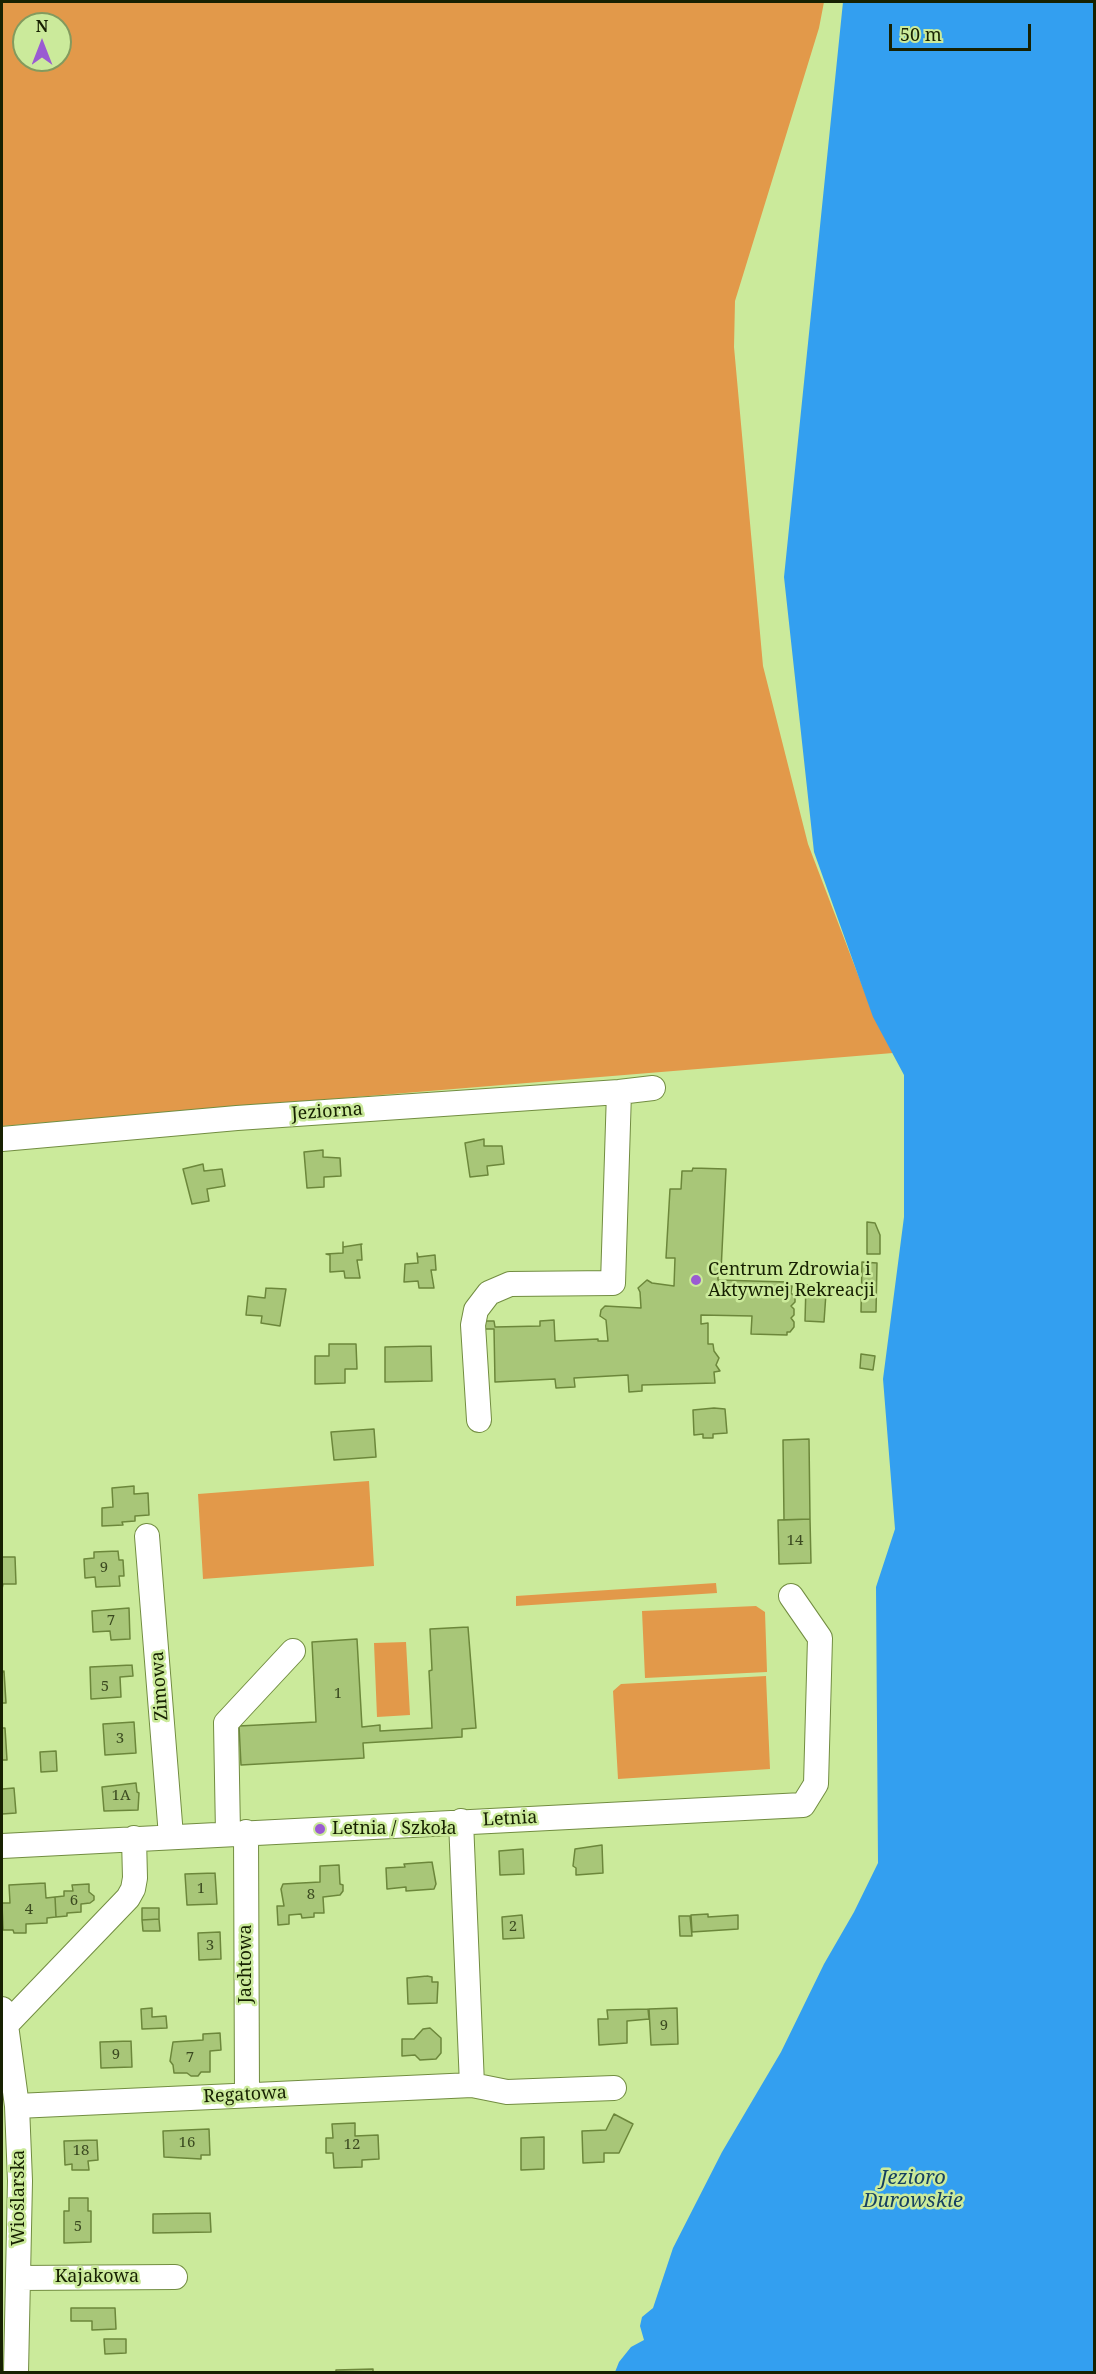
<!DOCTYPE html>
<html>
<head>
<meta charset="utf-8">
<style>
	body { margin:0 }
	#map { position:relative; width:1096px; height:2374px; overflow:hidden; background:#cbea9b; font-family:"Noto Serif",serif }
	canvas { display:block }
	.frame { position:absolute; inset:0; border:3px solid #172102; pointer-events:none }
	.north { position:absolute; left:12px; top:12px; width:60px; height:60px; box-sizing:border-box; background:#cbea9b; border:2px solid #839a5e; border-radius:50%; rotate:0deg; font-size:16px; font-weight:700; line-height:24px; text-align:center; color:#172102 }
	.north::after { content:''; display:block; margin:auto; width:21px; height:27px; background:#9a5bd2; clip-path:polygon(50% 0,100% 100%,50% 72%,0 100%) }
	.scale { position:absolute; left:889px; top:24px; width:142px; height:27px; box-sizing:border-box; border:3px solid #172102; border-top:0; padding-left:8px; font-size:18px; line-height:21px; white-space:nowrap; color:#172102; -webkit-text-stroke:4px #cbea9b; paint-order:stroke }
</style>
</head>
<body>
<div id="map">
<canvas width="1096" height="2374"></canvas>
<div class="frame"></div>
<div class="north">N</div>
<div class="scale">50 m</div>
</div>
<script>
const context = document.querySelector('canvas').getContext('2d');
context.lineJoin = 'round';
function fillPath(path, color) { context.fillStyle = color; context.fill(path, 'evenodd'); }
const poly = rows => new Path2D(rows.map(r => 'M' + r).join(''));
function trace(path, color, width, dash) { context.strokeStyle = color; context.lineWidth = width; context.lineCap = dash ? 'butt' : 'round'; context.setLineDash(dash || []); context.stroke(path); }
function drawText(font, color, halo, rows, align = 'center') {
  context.font = font + ' "Noto Serif",serif'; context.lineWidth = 5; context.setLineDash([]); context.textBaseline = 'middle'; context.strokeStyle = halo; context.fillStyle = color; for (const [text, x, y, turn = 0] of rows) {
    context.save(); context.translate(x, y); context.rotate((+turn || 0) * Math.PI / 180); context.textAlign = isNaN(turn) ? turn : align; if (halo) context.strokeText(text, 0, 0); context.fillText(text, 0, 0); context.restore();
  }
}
const green = poly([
	[2,2,824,2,819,28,735,301,734,347,763,666,808,844,873,1014,893,1053,2,1126],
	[24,24,60,24,60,60,24,60],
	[369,1481,374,1566,203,1579,198,1494],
	[716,1583,717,1593,516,1606,516,1596],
	[756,1606,765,1612,767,1672,645,1678,642,1611],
	[406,1642,410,1715,377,1717,374,1643],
	[766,1676,770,1769,618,1779,613,1691,621,1684]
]);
const water = poly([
	[843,2,1094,2,1094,2372,615,2372,619,2362,631,2347,644,2340,640,2326,642,2317,653,2308,673,2248,722,2152,781,2052,824,1964,854,1912,878,1863,876,1587,895,1529,883,1379,904,1217,904,1075,873,1017,814,852,784,577]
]);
const building = poly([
	[484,1139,484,1146,502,1146,504,1164,487,1166,488,1175,470,1177,465,1143,484,1139],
	[323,1150,323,1157,340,1158,341,1176,324,1177,324,1187,307,1188,304,1152,323,1150],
	[203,1164,204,1171,222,1169,225,1186,207,1189,209,1201,192,1204,183,1169,203,1164],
	[693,1168,726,1169,721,1271,718,1271,718,1280,787,1282,787,1286,792,1286,791,1293,795,1297,795,1302,791,1306,794,1309,794,1315,791,1318,794,1322,794,1327,790,1332,787,1332,787,1335,751,1334,752,1316,701,1315,701,1324,708,1323,708,1344,713,1344,714,1351,719,1358,716,1365,720,1371,714,1372,715,1383,642,1385,642,1391,629,1392,628,1375,574,1378,575,1387,556,1388,555,1379,495,1382,494,1329,484,1329,484,1321,494,1321,495,1327,540,1326,540,1321,554,1320,555,1341,598,1339,598,1341,608,1341,606,1320,600,1316,601,1310,605,1306,641,1308,640,1292,638,1288,647,1280,652,1283,674,1286,675,1258,666,1258,670,1189,681,1189,682,1171,692,1171,693,1168],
	[867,1222,875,1223,880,1235,880,1254,867,1254,867,1222],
	[343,1242,343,1247,362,1244,361,1245,362,1260,357,1260,360,1278,345,1278,344,1271,330,1272,330,1255,326,1254,343,1253,343,1242],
	[417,1253,418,1257,435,1255,436,1270,431,1270,434,1288,419,1288,418,1281,404,1282,405,1264,418,1263,417,1253],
	[862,1262,877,1263,876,1312,861,1312,862,1262],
	[806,1285,825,1285,826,1293,824,1322,805,1321,806,1285],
	[266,1288,286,1289,280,1326,261,1323,262,1316,246,1315,248,1296,265,1298,266,1288],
	[329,1344,356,1344,357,1369,345,1369,345,1383,315,1384,315,1356,329,1356,329,1344],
	[431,1346,432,1381,385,1382,385,1347,431,1346],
	[861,1354,875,1356,873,1370,860,1368,861,1354],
	[714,1408,725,1409,727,1433,713,1434,713,1438,703,1438,703,1434,694,1435,693,1410,714,1408],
	[374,1429,376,1457,334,1460,331,1432,374,1429],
	[809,1439,810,1519,784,1520,783,1440,809,1439],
	[134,1486,134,1494,148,1493,149,1515,135,1516,135,1521,122,1522,123,1525,102,1526,102,1508,113,1507,112,1488,134,1486],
	[810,1519,811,1563,779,1564,778,1520,810,1519],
	[118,1551,119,1560,123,1560,124,1576,119,1576,120,1586,96,1587,95,1577,85,1578,84,1559,94,1558,94,1552,118,1551],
	[2,1557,15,1557,16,1584,3,1584,2,1589,2,1557],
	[129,1608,130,1639,111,1640,110,1631,93,1632,92,1611,129,1608],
	[468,1627,476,1728,462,1729,462,1737,363,1743,364,1758,241,1765,239,1726,316,1722,312,1642,357,1639,362,1727,380,1725,380,1731,432,1728,429,1671,432,1670,430,1629,468,1627],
	[132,1665,133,1676,120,1677,121,1697,91,1699,90,1667,132,1665],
	[4,1671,6,1703,2,1703,2,1672,4,1671],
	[134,1722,136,1753,105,1755,103,1724,134,1722],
	[2,1728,5,1728,7,1760,2,1760,2,1728],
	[56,1751,57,1771,41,1772,40,1752,56,1751],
	[136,1783,137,1792,139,1793,138,1810,104,1811,102,1787,136,1783],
	[14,1788,16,1813,2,1814,2,1789,14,1788],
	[602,1845,603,1873,576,1875,576,1868,573,1866,575,1849,602,1845],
	[523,1849,524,1874,500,1875,499,1851,523,1849],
	[432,1862,436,1884,434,1889,406,1891,406,1887,387,1889,386,1868,405,1867,404,1864,432,1862],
	[339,1865,340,1884,343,1885,343,1891,340,1895,323,1897,324,1913,314,1913,314,1917,302,1918,301,1914,289,1915,289,1924,278,1925,277,1906,284,1906,281,1889,283,1884,320,1882,320,1866,339,1865],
	[215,1873,217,1904,187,1905,185,1874,215,1873],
	[45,1883,46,1898,55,1897,56,1917,47,1918,47,1923,26,1924,26,1933,14,1933,13,1930,3,1930,2,1903,10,1903,9,1885,45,1883],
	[89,1884,89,1892,94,1896,94,1900,90,1903,81,1904,81,1912,67,1913,67,1916,56,1917,55,1897,64,1896,64,1891,73,1891,72,1885,89,1884],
	[142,1908,159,1908,159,1919,142,1920,142,1908],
	[708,1914,708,1917,738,1915,738,1929,692,1932,691,1915,708,1914],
	[522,1915,524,1938,503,1939,502,1917,522,1915],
	[679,1916,690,1916,692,1936,680,1936,679,1916],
	[159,1919,160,1931,143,1931,142,1920,159,1919],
	[220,1932,221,1959,199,1960,198,1933,220,1932],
	[427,1976,432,1977,432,1982,438,1982,437,2003,408,2004,407,1978,427,1976],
	[152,2008,152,2017,166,2016,167,2028,142,2029,141,2009,152,2008],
	[677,2008,678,2044,651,2045,649,2009,677,2008],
	[648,2009,649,2019,627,2021,627,2043,599,2045,598,2019,608,2019,607,2010,648,2009],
	[430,2028,441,2038,441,2053,436,2059,420,2060,415,2055,402,2056,402,2039,414,2039,423,2029,430,2028],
	[220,2033,221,2050,210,2051,210,2072,201,2072,198,2076,191,2076,187,2073,174,2073,173,2065,170,2061,173,2042,203,2040,203,2034,220,2033],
	[131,2041,132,2067,101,2068,100,2042,131,2041],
	[614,2114,633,2124,619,2153,604,2153,604,2162,583,2163,582,2131,606,2130,614,2114],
	[355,2123,355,2136,378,2135,379,2159,362,2160,362,2167,334,2168,333,2153,326,2153,326,2138,333,2138,332,2124,355,2123],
	[209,2129,210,2155,201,2155,201,2159,164,2157,163,2131,209,2129],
	[544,2137,544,2169,521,2170,521,2138,544,2137],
	[97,2140,98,2160,88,2161,89,2170,72,2170,72,2164,65,2165,64,2141,97,2140],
	[69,2198,88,2198,88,2211,91,2211,91,2242,64,2243,64,2211,69,2211,69,2198],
	[210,2213,211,2232,153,2233,153,2214,210,2213],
	[71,2308,115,2308,116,2329,92,2330,92,2321,71,2321,71,2308],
	[104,2339,126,2339,126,2353,105,2354,104,2339],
	[373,2369,373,2372,336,2372,336,2370,373,2369]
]);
const minor = poly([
	[2,1139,237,1118,619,1092,653,1088],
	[479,1420,473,1325,476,1310,489,1293,510,1284,613,1283,619,1092],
	[147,1536,171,1836],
	[461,1821,472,2085],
	[246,1832,247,2095],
	[228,1833,226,1723,293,1651],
	[2,1846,803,1805,816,1784,820,1638,791,1596],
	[2,2009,6,2025,17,2106,20,2181,16,2372],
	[6,2025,128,1898,133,1889,135,1878,134,1838],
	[17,2106,472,2085,507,2092,614,2088],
	[18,2278,175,2277]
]);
const markers = [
	[696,1280,6,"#9a5bd2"],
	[320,1829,6,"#9a5bd2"]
];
const numberNames = [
	["14",795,1541],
	["9",104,1568],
	["7",111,1621],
	["5",105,1687],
	["1",338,1694],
	["3",120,1739],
	["1A",121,1796],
	["1",201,1889],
	["8",311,1895],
	["6",74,1901],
	["4",29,1910],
	["2",513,1927],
	["3",210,1946],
	["9",664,2026],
	["9",116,2055],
	["7",190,2058],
	["16",187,2143],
	["12",352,2145],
	["18",81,2151],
	["5",78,2227]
];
const streetNames = [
	["Jeziorna",327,1112,-4],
	["Zimowa",160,1686,-94],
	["Letnia",510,1819,-3],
	["Jachtowa",246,1964,-90],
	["Regatowa",245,2095,-3],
	["Wioślarska",19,2198,-90],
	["Kajakowa",97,2277]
];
const poiNames = [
	["Centrum Zdrowia i",708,1270],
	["Aktywnej Rekreacji",708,1291],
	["Letnia / Szkoła",332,1829]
];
const waterNames = [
	["Jezioro",913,2178],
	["Durowskie",913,2201]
];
fillPath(green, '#e2994a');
fillPath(water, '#339ff0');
fillPath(building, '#a8c678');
trace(building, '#6c873b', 1.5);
trace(minor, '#728d41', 26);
trace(minor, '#fff', 24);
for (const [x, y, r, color] of markers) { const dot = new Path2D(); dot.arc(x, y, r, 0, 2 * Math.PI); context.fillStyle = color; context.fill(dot); trace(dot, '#cbea9b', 2); }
drawText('15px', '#3b4a20', null, numberNames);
drawText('18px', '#172102', '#cbea9b', streetNames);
drawText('18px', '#172102', '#cbea9b', poiNames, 'left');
drawText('italic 20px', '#164061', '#cbea9b', waterNames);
</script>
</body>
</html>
